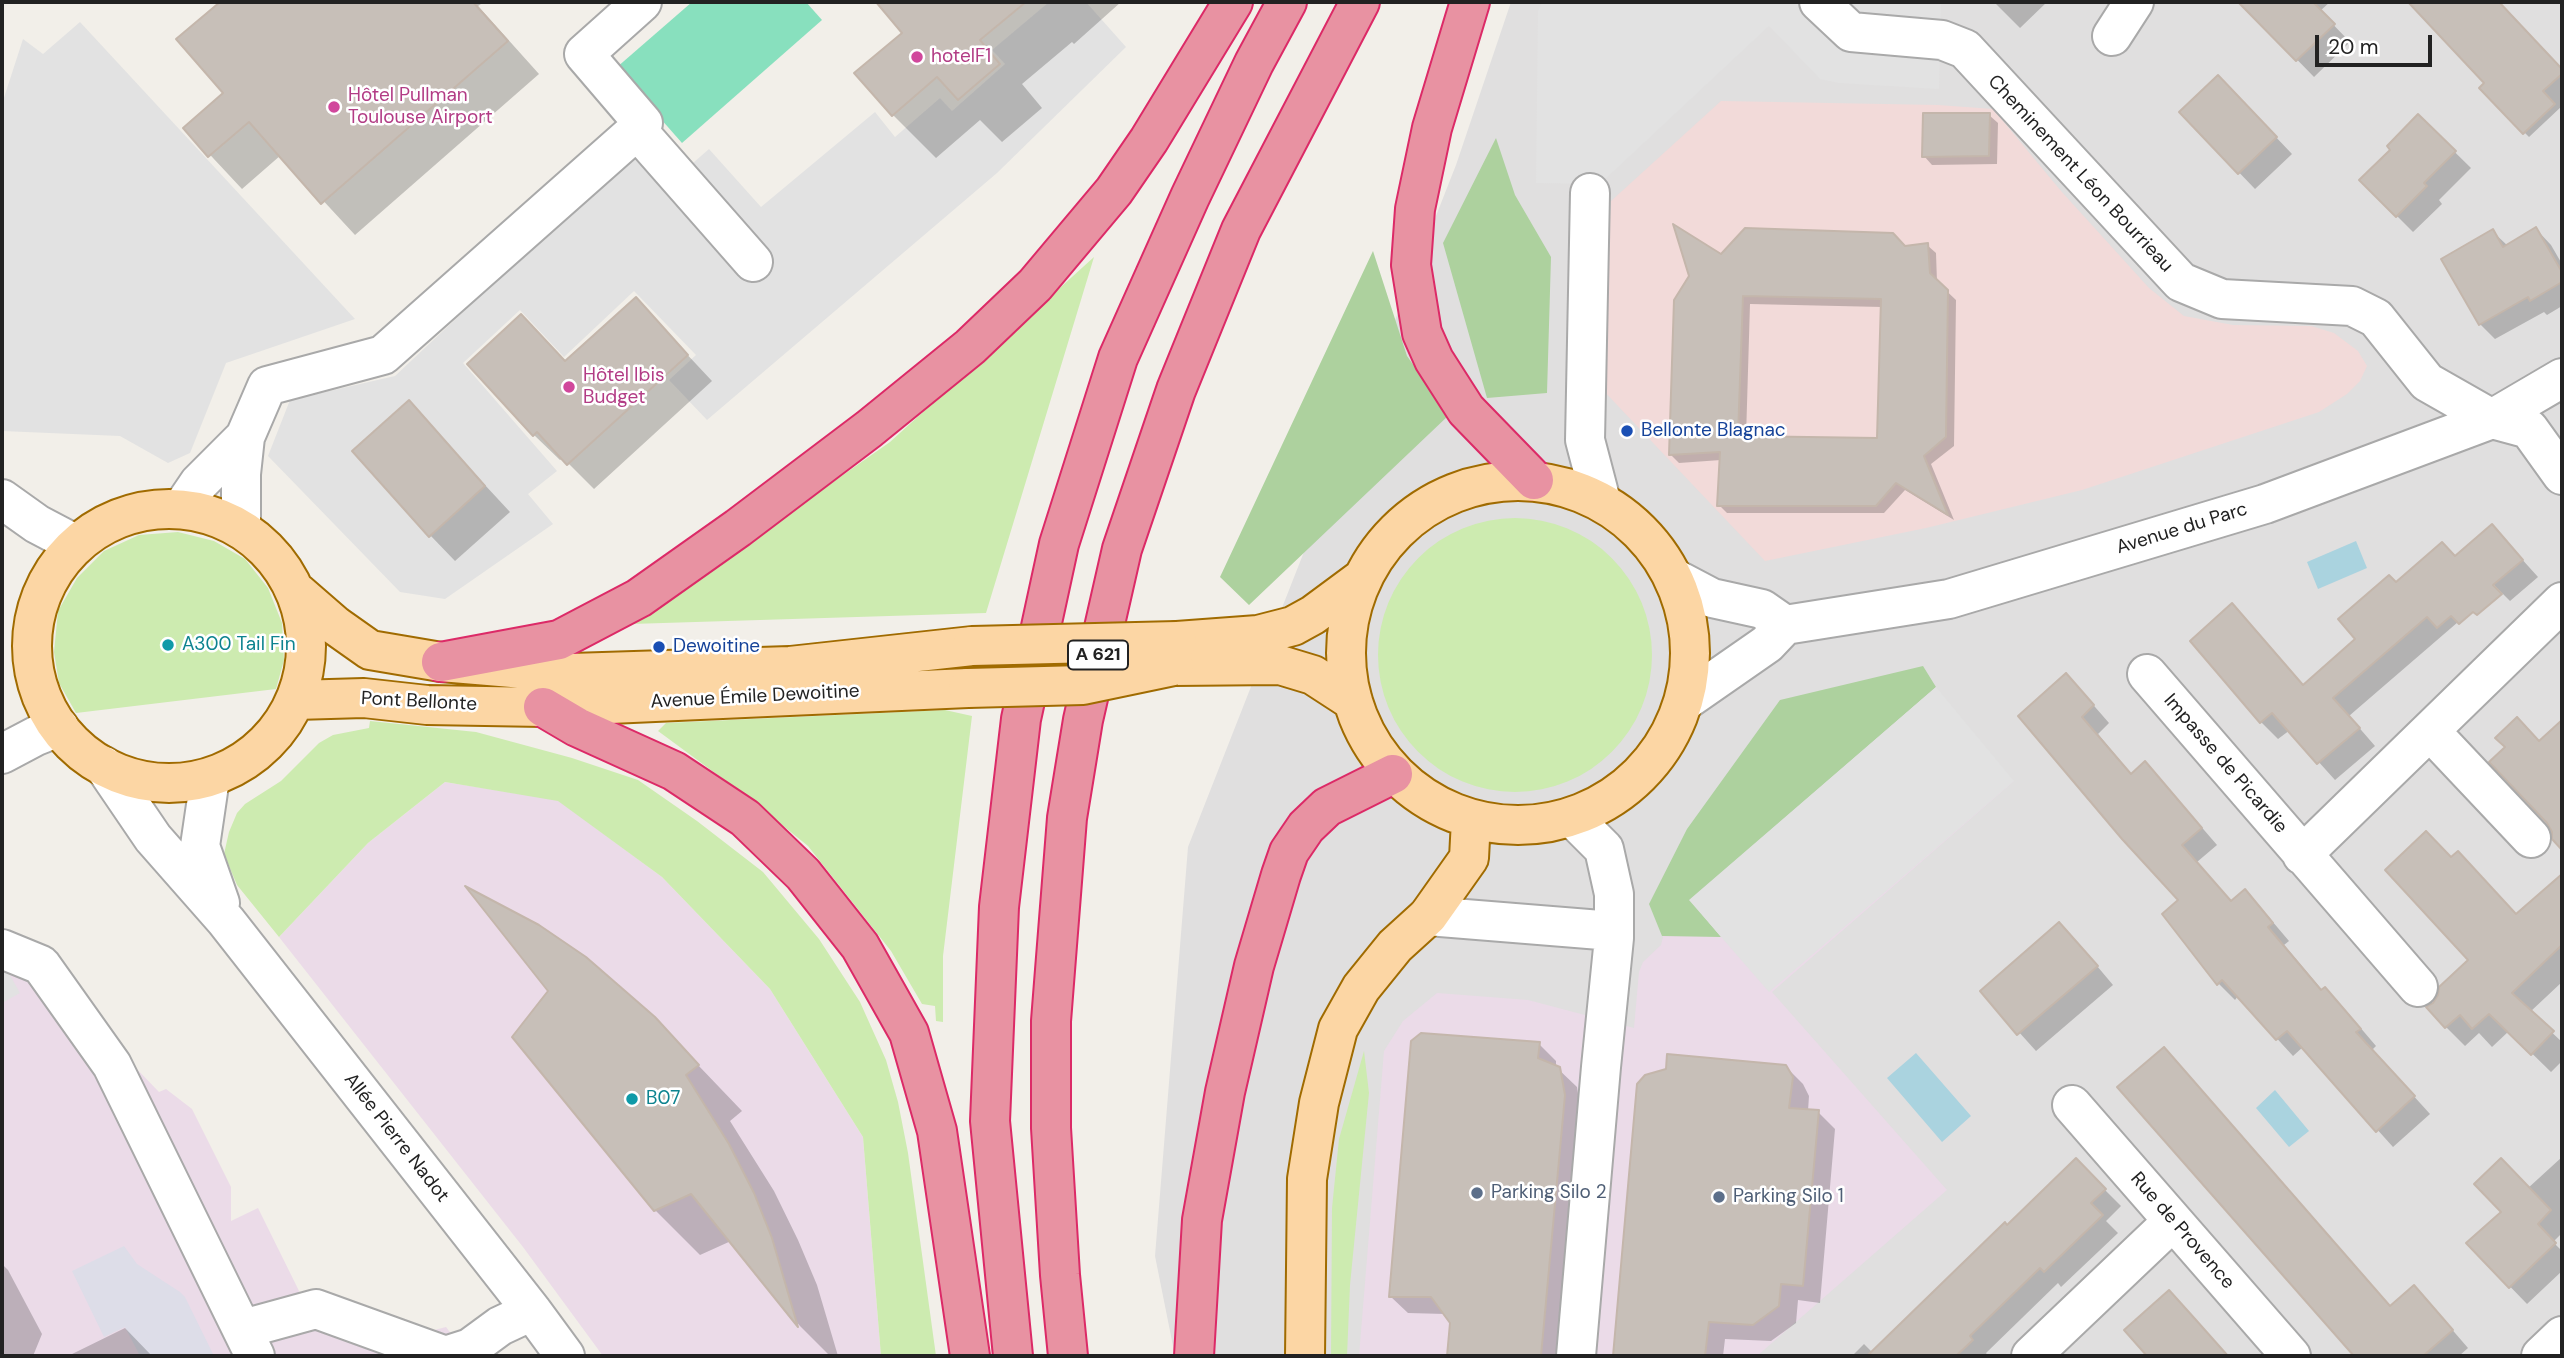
<!DOCTYPE html>
<html>
<head>
<meta charset="utf-8">
<style>
	body { margin:0 }
	#map { position:relative; width:2564px; height:1358px; overflow:hidden; background:#f2efe9; font-family:"DM Sans",sans-serif }
	canvas { display:block }
	.frame { position:absolute; inset:0; border:4px solid #222; pointer-events:none }
	.scale { position:absolute; left:2315px; top:35px; width:117px; height:32px; box-sizing:border-box; border:4px solid #222; border-top:0; padding-left:9px; font-size:21px; line-height:24px; white-space:nowrap; color:#222; -webkit-text-stroke:5px #fff; paint-order:stroke }
</style>
</head>
<body>
<div id="map">
<canvas width="2564" height="1358"></canvas>
<div class="frame"></div>
<div class="scale">20 m</div>
</div>
<script>
const context = document.querySelector('canvas').getContext('2d');
context.lineJoin = 'round';
function fillPath(path, color) { context.fillStyle = color; context.fill(path, 'evenodd'); }
const poly = rows => new Path2D(rows.map(r => 'M' + r).join(''));
function trace(path, color, width, dash) { context.strokeStyle = color; context.lineWidth = width; context.lineCap = dash ? 'butt' : 'round'; context.setLineDash(dash || []); context.stroke(path); }
function drawText(font, color, halo, rows, align = 'center') {
  context.font = font + ' "DM Sans",sans-serif'; context.lineWidth = 5; context.setLineDash([]); context.textBaseline = 'middle'; context.strokeStyle = halo; context.fillStyle = color; for (const [text, x, y, turn = 0] of rows) {
    context.save(); context.translate(x, y); context.rotate((+turn || 0) * Math.PI / 180); context.textAlign = isNaN(turn) ? turn : align; if (halo) context.strokeText(text, 0, 0); context.fillText(text, 0, 0); context.restore();
  }
}
const residential = poly([
	[1511,2,2562,2,2562,1356,1175,1356,1155,1256,1188,847,1456,165]
]);
const commercial = poly([
	[1721,101,1938,105,1993,109,2061,191,2149,288,2184,316,2233,325,2311,326,2334,333,2358,351,2367,366,2360,381,2347,394,2319,412,2082,490,1926,528,1765,561,1600,387,1611,201]
]);
const industrial = poly([
	[2014,781,1772,992,1947,1190,1757,1356,1359,1356,1384,1051,1403,1021,1437,993,1528,1000,1634,1028,1639,972,1643,962,1661,945,1667,922],
	[445,782,558,800,662,877,770,989,863,1137,881,1356,603,1356,523,1247,279,937,368,843],
	[15,934,38,943,55,959,78,1008,159,1092,166,1089,192,1109,231,1187,231,1221,258,1208,304,1301,423,1333,446,1327,468,1356,2,1356,2,936]
]);
const grass = poly([
	[1094,257,986,613,631,624,890,442],
	'1378 655a137 137 0 1 1 274 0a137 137 0 1 1-274 0Z',
	[178,532,214,541,245,559,268,588,282,623,284,660,276,689,76,713,59,683,54,652,58,611,77,578,104,551,139,535],
	[945,710,972,716,943,956,943,1022,936,1021,935,1006,922,1004,891,951,808,846,749,798,658,731,666,723],
	[370,721,476,732,572,758,638,780,697,821,763,872,819,939,860,1002,886,1060,898,1102,908,1153,936,1356,881,1356,863,1137,770,989,662,877,558,801,445,782,368,843,279,937,237,885,224,854,229,832,237,813,245,804,281,781,319,743,333,735,369,728],
	[1364,1051,1369,1093,1350,1285,1347,1356,1331,1356,1332,1208,1339,1139]
]);
const forest = poly([
	[1496,138,1515,195,1551,257,1547,393,1487,398,1443,243],
	[1373,251,1407,356,1449,415,1249,605,1220,577],
	[1923,666,1936,687,1690,900,1721,937,1662,936,1649,904,1687,829,1780,700]
]);
const pitch = poly([
	[692,2,806,2,822,20,682,143,616,68]
]);
const parking = poly([
	[1049,2,1086,2,1126,47,997,173,707,420,669,380,696,355,634,291,564,357,520,310,463,363,557,471,528,494,553,524,445,599,400,592,268,456,290,400,395,376,627,158,657,134,685,170,709,149,761,207,875,112,895,137,940,98,952,111,1005,64,992,50],
	[408,400,485,486,429,536,352,451],
	[1542,2,1941,2,1939,89,1839,83,1820,79,1769,26,1600,184,1536,183,1538,11],
	[80,22,355,319,226,363,190,453,168,463,120,436,2,431,2,104,23,39,43,54],
	[1936,687,2014,781,1769,992,1689,900],
	[2,961,20,993,2,1003]
]);
const plaza = poly([
	[124,1246,137,1264,180,1292,185,1297,214,1356,140,1356,125,1327,104,1337,72,1271]
]);
const water = poly([
	[2356,541,2367,568,2318,589,2307,562],
	[1916,1053,1971,1116,1942,1142,1887,1078],
	[2275,1090,2309,1131,2289,1147,2256,1108]
]);
const shadow = poly([
	[222,2,484,2,478,6,539,74,355,235,281,155,242,189,185,128,226,93,179,40],
	[879,2,1121,2,1074,44,1072,42,1022,84,1042,108,1002,142,980,120,936,158,893,115,905,33],
	[1994,2,2047,2,2020,28],
	[2241,2,2330,2,2320,11,2350,42,2314,77],
	[2410,2,2496,2,2562,71,2562,106,2529,137,2512,120,2487,83],
	[2234,93,2292,154,2255,189,2181,112],
	[1989,115,1998,123,1997,164,1932,165,1924,156],
	[2418,116,2471,168,2439,200,2442,204,2413,232,2361,180,2393,150],
	[2536,229,2551,245,2562,264,2562,306,2547,315,2544,312,2495,339,2480,324,2493,232,2508,246],
	[1927,245,1936,253,1937,282,1956,300,1954,446,1931,464,1954,520,1905,490,1884,513,1727,513,1719,505,1721,460,1679,463,1671,455,1721,256,1905,248],
	[1750,304,1882,307,1879,439,1746,438],
	[636,300,712,381,594,489,563,458,560,460,534,435,469,364,566,363],
	[408,402,510,512,455,561,430,535],
	[2492,526,2538,577,2510,601,2462,553],
	[2411,572,2458,622,2349,716,2375,746,2335,780,2290,730,2278,739,2261,722,2358,639,2397,584],
	[2082,692,2109,723,2098,734,2132,775,2161,780,2217,845,2197,862,2232,903,2245,892,2261,908,2289,941,2284,945,2323,991,2325,989,2342,1006,2376,1046,2372,1050,2430,1114,2393,1147,2303,1047,2293,1056,2238,996,2235,1000,2218,983,2180,900,2021,716],
	[2553,731,2562,740,2562,847,2554,838,2540,743],
	[2452,859,2516,915,2562,877,2562,982,2530,1012,2562,1042,2562,1061,2551,1072,2509,1031,2492,1047,2479,1033,2465,1046,2446,1027,2434,1004,2470,960],
	[2076,941,2113,985,2036,1051,1982,991],
	[654,1019,742,1111,730,1121,774,1191,798,1240,817,1285,838,1356,830,1356,800,1326,731,1241,700,1255,655,1210],
	[1539,1044,1556,1061,1556,1067,1577,1087,1581,1114,1559,1356,1449,1356,1452,1322,1445,1314,1408,1313,1390,1296],
	[2180,1066,2391,1307,2430,1304,2468,1348,2459,1356,2356,1356,2119,1088],
	[1786,1067,1803,1084,1809,1096,1808,1111,1818,1112,1835,1129,1820,1303,1798,1300,1796,1323,1771,1341,1725,1339,1723,1356,1614,1356,1639,1085],
	[2562,1157,2562,1233,2553,1242,2562,1251,2562,1271,2527,1304,2468,1243],
	[2076,1161,2121,1206,2106,1221,2118,1233,2061,1287,2058,1283,1986,1353,1988,1356,1852,1356,1864,1344,1873,1353],
	[2,1264,8,1270,42,1334,33,1356,2,1356],
	[125,1328,152,1356,68,1356]
]);
const building = poly([
	[220,2,473,2,508,41,321,204,249,122,208,157,183,128,223,93,176,39,220,2],
	[876,2,1026,2,980,40,1000,64,958,100,937,77,892,116,854,73,902,33,876,2],
	[2238,2,2313,2,2335,24,2296,61,2238,2],
	[2408,2,2499,2,2562,69,2562,74,2543,91,2555,104,2523,134,2479,88,2484,83,2408,2],
	[2218,75,2277,137,2238,174,2179,112,2218,75],
	[1923,113,1990,113,1989,156,1922,157,1923,113],
	[2418,114,2456,151,2424,183,2427,186,2396,217,2359,180,2390,150,2387,146,2418,114],
	[1673,224,1721,254,1745,228,1893,233,1905,246,1928,243,1930,273,1948,290,1946,437,1924,456,1948,515,1896,483,1876,506,1717,506,1720,452,1669,455,1674,300,1689,276,1673,224],
	[1743,296,1881,299,1877,438,1738,436,1743,296],
	[2536,227,2562,272,2562,282,2530,301,2528,297,2479,325,2441,259,2493,229,2503,247,2536,227],
	[636,297,688,355,567,465,537,432,533,436,467,364,521,314,565,361,636,297],
	[409,400,485,486,429,537,352,451,409,400],
	[2492,524,2523,560,2493,585,2502,594,2477,615,2473,612,2459,624,2451,616,2437,628,2427,617,2333,698,2360,728,2317,764,2272,713,2260,723,2190,641,2232,603,2303,685,2355,639,2338,619,2389,575,2396,582,2442,542,2455,556,2492,524],
	[2066,673,2094,705,2082,717,2131,774,2145,761,2202,828,2182,845,2231,901,2245,889,2273,923,2268,927,2321,990,2325,987,2361,1029,2356,1032,2415,1096,2376,1132,2287,1031,2276,1040,2222,980,2217,985,2162,914,2178,900,2122,839,2018,716,2066,673],
	[2517,717,2539,741,2562,720,2562,850,2552,839,2552,832,2547,823,2489,762,2505,747,2495,738,2517,717],
	[2426,831,2451,857,2458,851,2516,914,2562,874,2562,945,2512,993,2554,1031,2531,1055,2489,1014,2472,1029,2460,1015,2445,1028,2426,1007,2433,1003,2438,995,2439,987,2468,960,2385,870,2426,831],
	[465,886,539,925,586,957,655,1017,699,1065,686,1075,729,1144,754,1193,772,1238,798,1327,691,1194,654,1211,512,1037,548,991,465,886],
	[2059,922,2098,966,2017,1035,1980,991,2059,922],
	[1421,1033,1540,1042,1538,1058,1560,1067,1565,1095,1541,1356,1447,1356,1450,1323,1431,1297,1389,1297,1411,1041,1421,1033],
	[2164,1047,2390,1306,2414,1285,2453,1330,2423,1356,2354,1356,2117,1087,2164,1047],
	[1667,1054,1786,1065,1793,1077,1789,1108,1819,1110,1803,1286,1781,1284,1779,1306,1753,1325,1709,1322,1705,1356,1613,1356,1637,1084,1645,1075,1666,1069,1667,1054],
	[2076,1158,2106,1189,2091,1203,2103,1215,2044,1272,2040,1268,1970,1336,1973,1340,1956,1356,1867,1356,2005,1222,2007,1225,2076,1158],
	[2501,1158,2551,1210,2538,1224,2556,1243,2509,1288,2466,1243,2501,1212,2474,1184,2501,1158],
	[2169,1290,2196,1320,2228,1356,2147,1356,2124,1330,2169,1290]
]);
const minor = poly([
	[1819,2,1851,32,1942,40,1965,49,2181,282,2222,299,2352,306,2376,318,2427,382,2492,419,2529,429,2562,475],
	[2112,36,2134,2],
	[637,130,643,123,584,54,642,2],
	[1590,193,1585,440,1601,501],
	[2,499,37,524,75,544],
	[182,508,199,483,245,437],
	[241,529,241,474,245,437,267,386,383,355,637,130,753,262],
	[1674,578,1712,598,1762,609,1785,625],
	[2147,674,2418,987],
	[1685,701,1767,644,1785,625,1949,599,2265,504,2492,419,2562,378],
	[2430,731,2531,838],
	[2,754,36,736,59,727],
	[104,766,153,838,226,921,532,1311,565,1356],
	[210,778,200,846,220,903],
	[1572,817,1604,849,1614,894,1614,938,1601,1067,1576,1356],
	[2302,855,2562,602],
	[1428,916,1613,931],
	[2,949,41,965,112,1065,255,1356],
	[2072,1105,2291,1356],
	[243,1329,316,1309,446,1356],
	[445,1356,470,1348,500,1326,532,1311],
	[2031,1356,2173,1221],
	[2541,1356,2562,1336]
]);
const major = poly([
	'1346 653a172 172 0 1 1 344 0a172 172 0 1 1-344 0Z',
	'32 646a137 137 0 1 1 274 0a137 137 0 1 1-274 0Z',
	[298,593,336,626,370,650,441,662,572,673,790,666,972,646],
	[1177,641,1258,635,1293,626,1313,615,1363,578],
	[1174,666,1280,665,1313,675,1353,701],
	[296,700,364,698,427,705,543,707,968,688],
	[1305,1356,1307,1179,1319,1103,1338,1029,1361,988,1395,946,1428,916,1469,858,1471,820]
]);
const highway = poly([
	[1470,2,1432,128,1415,209,1411,265,1422,333,1434,360,1466,410,1534,480],
	[441,662,559,640,639,598,738,528,869,429,970,347,1035,285,1114,191,1149,140,1233,2],
	[543,707,577,727,674,771,745,818,803,874,860,946,909,1033,937,1131,970,1356],
	[1013,1356,990,1121,999,907,1021,719,1059,544,1118,358,1190,197,1254,63,1287,2],
	[1068,1356,1060,1275,1051,1128,1051,1021,1067,818,1083,720,1122,549,1176,390,1241,230,1360,2],
	[1194,1356,1202,1220,1225,1092,1254,966,1281,875,1289,852,1306,827,1327,807,1393,774]
]);
const majorBridge = poly([
	[972,646,1177,641],
	[968,688,1083,685,1174,666]
]);
const markers = [
	[917,57,7,"#d1479c"],
	[334,107,7,"#d1479c"],
	[569,387,7,"#d1479c"],
	[1627,431,7,"#1a4fb4"],
	[168,645,7,"#0f9aa8"],
	[659,647,7,"#1a4fb4"],
	[632,1099,7,"#0f9aa8"],
	[1477,1193,7,"#5c6f8a"],
	[1719,1197,7,"#5c6f8a"]
];
const shields = [
	[1098,655,60]
];
const shieldNames = [
	["A 621",1098,655]
];
const hotelNames = [
	["hotelF1",931,57],
	["Hôtel Pullman",348,96],
	["Toulouse Airport",348,118],
	["Hôtel Ibis",583,376],
	["Budget",583,398]
];
const streetNames = [
	["Cheminement Léon Bourrieau",2080,174,47],
	["Avenue du Parc",2182,529,-17],
	["Avenue Émile Dewoitine",755,697,-3],
	["Pont Bellonte",419,702,3],
	["Impasse de Picardie",2225,764,49],
	["Allée Pierre Nadot",396,1138,52],
	["Rue de Provence",2182,1231,49]
];
const transitNames = [
	["Bellonte Blagnac",1641,431],
	["Dewoitine",673,647]
];
const cultureNames = [
	["A300 Tail Fin",182,645],
	["B07",646,1099]
];
const serviceNames = [
	["Parking Silo 2",1491,1193],
	["Parking Silo 1",1733,1197]
];
fillPath(residential, '#e0dfdf');
fillPath(commercial, '#f2dad9');
fillPath(industrial, '#ebdbe8');
fillPath(grass, '#cdebb0');
fillPath(forest, '#add19e');
fillPath(pitch, '#88e0be');
fillPath(parking, '#e2e2e2');
fillPath(plaza, '#dddde8');
fillPath(water, '#aad3df');
fillPath(shadow, '#0003');
fillPath(building, '#c7bfb8');
trace(building, '#c4b6ab', 2);
trace(minor, '#a9a9a9', 42);
trace(major, '#a06b00', 42);
trace(highway, '#dc2a67', 42);
trace(minor, '#fff', 38);
trace(major, '#fcd6a4', 38);
trace(highway, '#e892a2', 38);
trace(majorBridge, '#a06b00', 42, []);
trace(majorBridge, '#fcd6a4', 38);
for (const [x, y, r, color] of markers) { const dot = new Path2D(); dot.arc(x, y, r, 0, 2 * Math.PI); context.fillStyle = color; context.fill(dot); trace(dot, '#fff', 2.5); }
for (const [x, y, w] of shields) { const box = new Path2D(); box.roundRect(x - w / 2, y - 14.5, w, 29, 5); context.fillStyle = '#fff'; context.fill(box); trace(box, '#222', 2); }
drawText('bold 18px', '#222', null, shieldNames);
drawText('19px', '#b23c85', '#fff', hotelNames, 'left');
drawText('19px', '#222', '#fff', streetNames);
drawText('19px', '#164399', '#fff', transitNames, 'left');
drawText('19px', '#0d838f', '#fff', cultureNames, 'left');
drawText('19px', '#4e5e75', '#fff', serviceNames, 'left');
</script>
</body>
</html>
